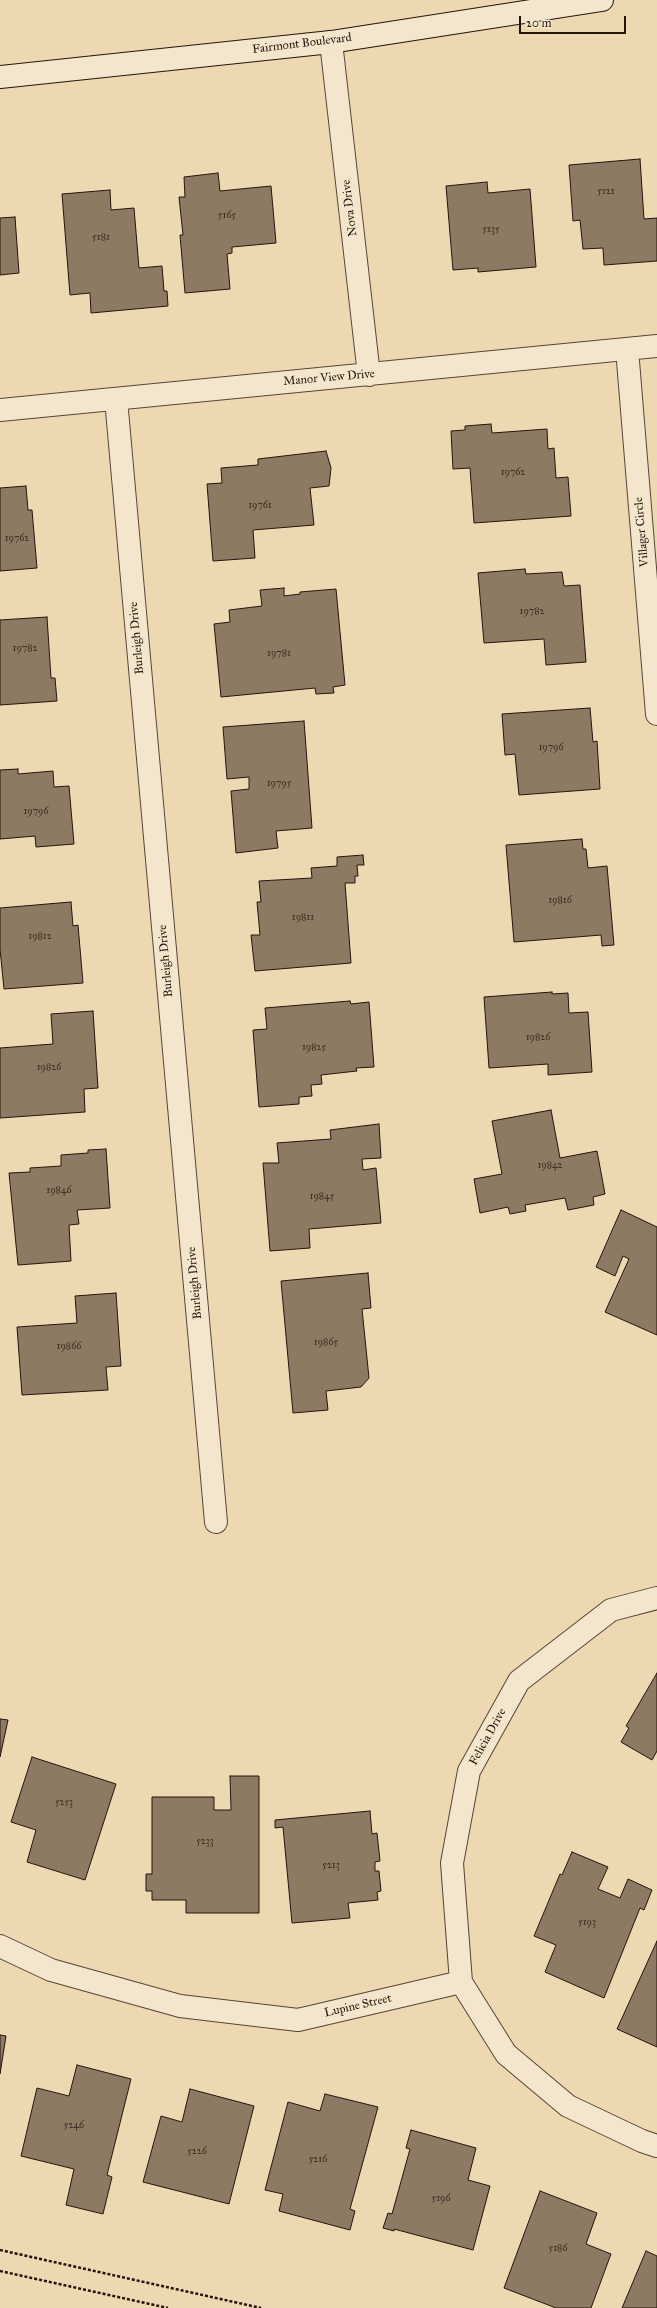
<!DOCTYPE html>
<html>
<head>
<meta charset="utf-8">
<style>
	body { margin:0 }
	#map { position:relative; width:657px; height:2308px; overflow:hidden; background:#edd9b1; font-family:"IM FELL Great Primer",serif }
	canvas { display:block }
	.scale { position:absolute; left:519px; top:16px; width:107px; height:18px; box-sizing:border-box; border:2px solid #24140e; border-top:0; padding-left:5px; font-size:12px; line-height:14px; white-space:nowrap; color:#24140e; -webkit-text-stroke:3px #f3e6cc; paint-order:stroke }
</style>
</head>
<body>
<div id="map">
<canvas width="657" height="2308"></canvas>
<div class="scale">20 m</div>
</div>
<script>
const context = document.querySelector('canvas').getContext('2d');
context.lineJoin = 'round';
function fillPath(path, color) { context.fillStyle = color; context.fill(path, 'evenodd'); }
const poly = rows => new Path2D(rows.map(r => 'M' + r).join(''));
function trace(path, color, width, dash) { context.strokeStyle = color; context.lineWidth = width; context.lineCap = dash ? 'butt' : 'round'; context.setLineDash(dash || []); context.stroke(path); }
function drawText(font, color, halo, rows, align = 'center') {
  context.font = font + ' "IM FELL Great Primer",serif'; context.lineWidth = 3; context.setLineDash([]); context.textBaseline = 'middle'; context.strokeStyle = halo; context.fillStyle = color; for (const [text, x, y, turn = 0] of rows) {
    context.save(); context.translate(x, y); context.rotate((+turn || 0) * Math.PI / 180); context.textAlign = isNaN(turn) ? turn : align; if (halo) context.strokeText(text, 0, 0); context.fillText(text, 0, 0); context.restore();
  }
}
const building = poly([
	[640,159,644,219,657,218,657,261,604,265,603,248,583,249,580,220,573,221,569,165,640,159],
	[218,173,220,191,271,186,276,243,232,247,232,253,227,254,230,289,185,293,180,235,183,235,179,197,185,197,184,177,218,173],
	[487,182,488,193,530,189,536,267,478,272,478,268,453,270,446,186,487,182],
	[110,190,111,210,134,208,139,268,162,266,164,291,167,291,168,306,91,313,90,293,70,295,62,194,110,190],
	[15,217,19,273,0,275,0,218,15,217],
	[491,424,492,433,547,429,548,449,554,448,556,478,568,477,571,516,474,523,470,468,453,469,451,431,465,430,465,426,491,424],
	[326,451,331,468,329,486,310,488,314,525,253,530,255,558,213,561,207,484,222,483,221,468,258,465,258,459,326,451],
	[26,486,28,510,32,510,37,568,0,571,0,488,26,486],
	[525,569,526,574,562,572,564,586,580,585,586,662,546,665,544,639,484,643,478,573,525,569],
	[284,588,284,596,300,594,300,592,336,589,345,685,333,687,334,693,316,694,315,688,221,697,214,624,230,622,229,610,262,606,260,590,284,588],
	[47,617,51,678,55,678,57,701,0,705,0,620,47,617],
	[590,708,593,742,597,741,600,789,519,795,515,754,505,755,502,714,590,708],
	[304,721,312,828,276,831,278,848,236,853,231,791,249,789,249,777,227,779,223,727,304,721],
	[18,769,18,774,53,771,54,787,69,786,74,844,36,847,35,836,0,839,0,770,18,769],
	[582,839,583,849,586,849,588,868,607,866,614,945,602,946,601,935,514,942,506,845,582,839],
	[363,855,364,865,357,865,358,876,355,876,355,883,345,883,351,963,255,971,251,935,260,935,257,902,261,902,259,881,312,878,311,868,337,866,337,857,363,855],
	[71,902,73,926,78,925,83,983,4,989,0,949,0,908,71,902],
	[552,992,552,994,568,993,569,1013,588,1012,592,1072,548,1075,548,1064,489,1068,484,997,552,992],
	[350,1001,351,1004,369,1002,374,1067,356,1068,357,1071,321,1075,322,1084,311,1085,312,1096,299,1097,299,1104,259,1107,253,1030,267,1029,265,1008,350,1001],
	[93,1011,98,1088,84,1089,85,1112,0,1118,0,1048,53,1044,51,1014,93,1011],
	[551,1110,560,1158,597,1151,605,1194,593,1197,594,1205,568,1210,565,1198,525,1205,526,1211,510,1214,508,1207,480,1213,474,1179,502,1174,492,1121,551,1110],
	[379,1124,381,1158,362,1159,363,1170,376,1168,381,1223,309,1229,310,1248,270,1251,263,1163,279,1163,277,1143,331,1139,330,1130,379,1124],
	[106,1149,110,1208,77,1210,79,1224,69,1225,71,1261,18,1265,9,1173,30,1172,30,1168,61,1166,61,1155,88,1153,88,1150,106,1149],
	[621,1210,657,1227,657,1335,605,1312,629,1259,623,1256,615,1276,596,1267,621,1210],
	[368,1273,371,1308,362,1309,369,1378,361,1387,326,1391,328,1410,293,1413,281,1281,368,1273],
	[116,1293,121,1366,106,1367,108,1390,22,1395,17,1327,77,1323,75,1296,116,1293],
	[657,1673,657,1751,652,1760,621,1742,629,1728,626,1726,657,1673],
	[0,1719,8,1720,0,1757,0,1719],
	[32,1757,116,1784,85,1880,27,1862,36,1830,11,1822,32,1757],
	[230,1776,259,1776,259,1913,186,1913,186,1900,152,1900,152,1891,146,1891,146,1874,152,1874,152,1797,214,1797,214,1810,231,1810,230,1776],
	[370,1811,372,1834,377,1833,380,1861,375,1862,375,1871,379,1871,381,1891,377,1892,378,1900,348,1903,350,1918,292,1923,283,1827,275,1828,275,1820,370,1811],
	[572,1852,608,1867,598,1889,620,1898,628,1879,652,1890,644,1910,640,1908,604,1998,545,1972,556,1945,534,1936,560,1874,562,1875,572,1852],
	[657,1941,657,2047,617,2029,657,1941],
	[0,2035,6,2036,0,2074,0,2035],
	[77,2065,131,2079,107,2175,112,2177,103,2214,66,2205,74,2169,21,2156,37,2088,69,2096,77,2065],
	[190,2089,254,2106,229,2204,143,2182,161,2116,182,2122,190,2089],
	[325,2094,378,2107,350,2209,355,2211,350,2230,279,2211,283,2194,265,2190,288,2102,320,2111,325,2094],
	[411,2130,476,2148,468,2180,490,2186,473,2250,394,2229,394,2231,383,2228,388,2213,392,2214,410,2149,406,2148,411,2130],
	[540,2191,597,2213,586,2244,611,2254,591,2308,556,2308,504,2288,540,2191],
	[646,2251,657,2256,657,2308,622,2308,646,2251]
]);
const path = poly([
	[0,2250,261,2308],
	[0,2271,168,2308]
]);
const minor = poly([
	[331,42,369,375],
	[627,349,657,714],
	[116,399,216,1522],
	[0,410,657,346],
	[657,1598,611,1610,519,1681,469,1771,452,1863,461,1982,506,2054,568,2106,642,2141,657,2146],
	[0,1946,51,1970,180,2006,298,2020,461,1982]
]);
const secondary = poly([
	[0,77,331,42,602,0]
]);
const numberNames = [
	["5121",606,192],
	["5165",227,216],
	["5135",491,230],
	["5181",101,238],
	["19762",513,473],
	["19761",260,506],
	["19762",17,539],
	["19782",532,612],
	["19782",25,649],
	["19781",279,654],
	["19796",551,748],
	["19795",279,784],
	["19796",36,812],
	["19816",560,901],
	["19811",303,918],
	["19812",40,937],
	["19826",538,1038],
	["19825",314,1048],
	["19826",49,1068],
	["19842",550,1166],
	["19846",59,1191],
	["19845",322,1197],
	["19865",326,1343],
	["19866",69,1347],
	["5253",64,1803],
	["5233",205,1842],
	["5213",331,1866],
	["5193",587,1923],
	["5246",74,2126],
	["5226",197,2152],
	["5216",318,2160],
	["5196",441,2199],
	["5186",558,2249]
];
const streetNames = [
	["Fairmont Boulevard",302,44,-7],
	["Nova Drive",350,208,-97],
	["Manor View Drive",329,378,-5],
	["Villager Circle",642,532,-95],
	["Burleigh Drive",137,638,-95],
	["Burleigh Drive",166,961,-95],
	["Burleigh Drive",195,1283,-95],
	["Felicia Drive",488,1737,-61],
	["Lupine Street",358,2006,-13]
];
fillPath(building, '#8d7a63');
trace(building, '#24140e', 1);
trace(minor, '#564537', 24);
trace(secondary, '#24140e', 24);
trace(path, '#24140e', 2.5, [3, 2]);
trace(minor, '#f3e6cc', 22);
trace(secondary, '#f3e6cc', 22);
drawText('10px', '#3e2e23', null, numberNames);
drawText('12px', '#24140e', '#f3e6cc', streetNames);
</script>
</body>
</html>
